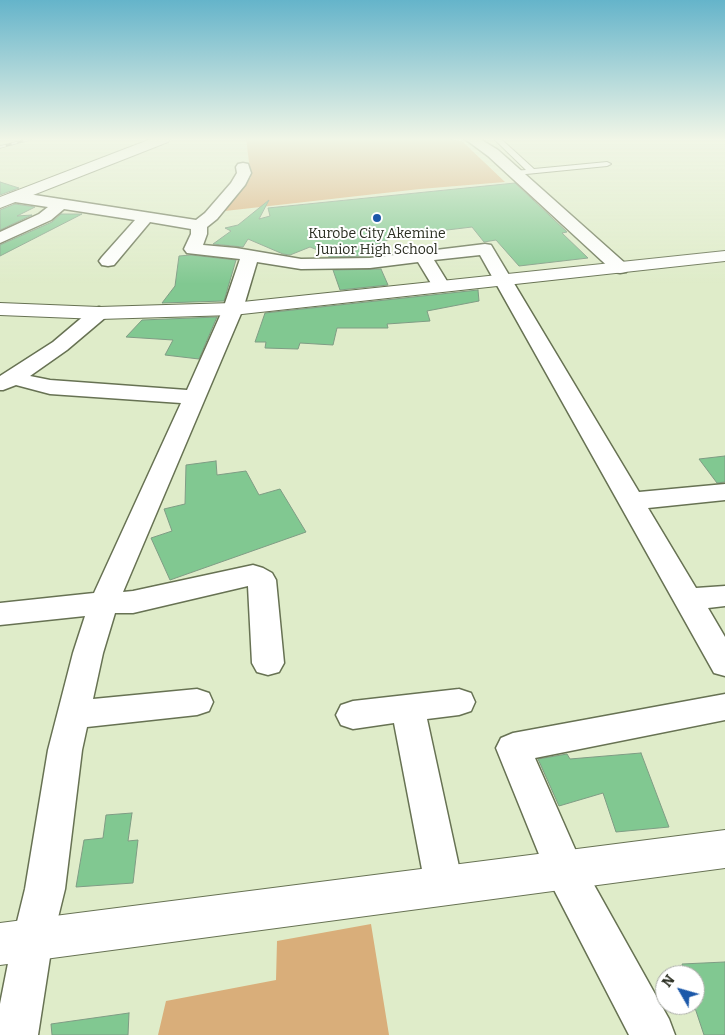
<!DOCTYPE html>
<html>
<head>
<meta charset="utf-8">
<style>
	body { margin:0 }
	#map { position:relative; width:725px; height:1035px; overflow:hidden; background:#dfecc9; font-family:Bitter,serif }
	canvas { display:block }
	.north { position:absolute; left:655px; top:965px; width:50px; height:50px; box-sizing:border-box; background:#fff; border:1px solid #aaaca7; border-radius:50%; rotate:308deg; font-size:14px; font-weight:700; line-height:20px; text-align:center; color:#2b2f22 }
	.north::after { content:''; display:block; margin:auto; width:18px; height:22px; background:#1b58a9; clip-path:polygon(50% 0,100% 100%,50% 72%,0 100%) }
</style>
</head>
<body>
<div id="map">
<canvas width="725" height="1035"></canvas>
<div class="north">N</div>
</div>
<script>
const context = document.querySelector('canvas').getContext('2d');
context.lineJoin = 'round';
function fillPath(path, color) { context.fillStyle = color; context.fill(path, 'evenodd'); }
const poly = rows => new Path2D(rows.map(r => 'M' + r).join(''));
function trace(path, color, width, dash) { context.strokeStyle = color; context.lineWidth = width; context.lineCap = dash ? 'butt' : 'round'; context.setLineDash(dash || []); context.stroke(path); }
function drawText(font, color, halo, rows, align = 'center') {
  context.font = font + ' Bitter,serif'; context.lineWidth = 4; context.setLineDash([]); context.textBaseline = 'middle'; context.strokeStyle = halo; context.fillStyle = color; for (const [text, x, y, turn = 0] of rows) {
    context.save(); context.translate(x, y); context.rotate((+turn || 0) * Math.PI / 180); context.textAlign = isNaN(turn) ? turn : align; if (halo) context.strokeText(text, 0, 0); context.fillText(text, 0, 0); context.restore();
  }
}
const green = poly([
	[246,139,446,139,462,141,505,182,420,189,225,211,251,177],
	[371,924,389,1035,158,1035,166,1001,276,980,277,941]
]);
const building = poly([
	[0,182,19,188,0,195,0,182],
	[515,183,567,232,562,233,588,258,519,266,496,240,484,242,472,227,397,236,371,247,375,256,370,256,329,257,328,254,310,247,290,255,283,254,248,239,243,247,213,244,231,231,225,228,238,225,269,200,259,219,270,216,268,208,515,183],
	[15,204,35,207,17,216,32,215,0,230,0,210,15,204],
	[61,214,82,214,0,256,0,245,52,222,61,214],
	[191,255,236,260,224,301,162,303,175,286,179,256,191,255],
	[381,269,388,285,340,290,333,270,381,269],
	[478,290,479,301,427,311,430,321,387,324,388,328,337,328,333,345,300,343,298,349,265,348,266,342,255,342,265,313,478,290],
	[217,317,199,359,165,355,173,340,126,337,142,320,217,317],
	[725,456,725,482,717,483,699,459,725,456],
	[216,461,217,475,246,471,259,495,280,489,306,532,170,580,151,538,172,531,164,509,185,504,186,465,216,461],
	[641,753,669,827,616,832,603,793,559,806,538,759,567,754,570,759,641,753],
	[132,813,128,841,138,840,133,883,76,887,84,840,103,838,106,815,132,813],
	[725,962,725,1035,704,1035,694,1005,695,975,685,975,682,964,725,962],
	[129,1013,128,1035,52,1035,51,1024,129,1013]
]);
const service = poly([
	[494,139,501,139,534,169,607,162,611,164,607,166,516,175,512,173,513,171,526,170,494,139]
]);
const minor = poly([
	[465,139,480,139,498,150,626,264,629,268,626,272,620,273,614,272,488,156,465,139],
	[243,163,248,164,251,173,245,185,217,219,207,227,207,234,203,245,236,248,301,259,370,258,485,244,491,245,639,492,725,484,725,500,648,508,696,588,725,586,725,606,708,608,725,637,725,676,714,673,480,255,434,260,450,286,447,290,441,291,435,290,418,262,370,268,301,269,257,262,243,309,123,592,133,591,253,565,263,568,272,573,276,580,284,663,279,672,268,675,257,672,252,663,248,586,133,613,115,613,103,653,93,699,197,689,209,693,213,702,209,711,197,715,87,727,82,750,65,889,53,938,38,1035,0,1035,0,1004,13,938,25,889,48,750,73,653,85,616,0,625,0,603,94,593,181,403,50,394,16,385,3,390,0,390,0,376,53,342,92,309,99,307,106,309,109,313,106,317,67,350,30,376,50,380,187,390,223,309,240,259,187,253,184,249,191,234,191,229,150,222,114,265,108,266,102,265,99,261,102,257,135,220,64,209,51,220,0,243,0,232,39,214,48,207,15,202,10,200,7,197,10,194,15,192,196,220,205,213,231,183,237,173,236,167,238,164,243,163],
	[459,689,471,693,475,702,471,711,459,715,427,719,463,885,458,898,444,904,430,898,425,885,394,723,353,729,341,725,336,715,341,705,353,701,459,689],
	[725,694,725,720,535,758,579,858,669,1019,675,1035,629,1035,551,884,496,748,501,738,513,733,725,694]
]);
const tertiary = poly([
	[151,139,170,139,168,142,0,208,0,197,151,139],
	[725,251,725,261,233,315,99,319,0,315,0,303,99,307,233,303,725,251],
	[725,830,725,868,0,965,0,923,725,830]
]);
const rail = poly([
	[0,147,30,139]
]);
const markers = [
	[377,218,5,"#1b58a9"]
];
const farPoinames = [
	["Kurobe City Akemine",377,234],
	["Junior High School",377,250]
];
fillPath(green, '#d9ae7a');
fillPath(building, '#81c891');
trace(building, '#7f9c84', 1);
trace(service, '#677253', 2);
trace(minor, '#677253', 3);
trace(tertiary, '#677253', 2);
fillPath(service, '#fff');
fillPath(minor, '#fff');
fillPath(tertiary, '#fff');
trace(rail, '#535947', 3);
trace(rail, '#fff', 2, [6]);
const sky = context.createLinearGradient(0, 0, 0, 284);
sky.addColorStop(0, '#65b4ca');
sky.addColorStop(0.49, '#f1f6e7');
sky.addColorStop(1, '#f1f6e700');
context.fillStyle = sky;
context.fillRect(0, 0, 725, 284);
for (const [x, y, r, color] of markers) { const dot = new Path2D(); dot.arc(x, y, r, 0, 2 * Math.PI); context.fillStyle = color; context.fill(dot); trace(dot, '#fff', 2); }
drawText('14px', '#2b2f22', '#fff', farPoinames);
</script>
</body>
</html>
